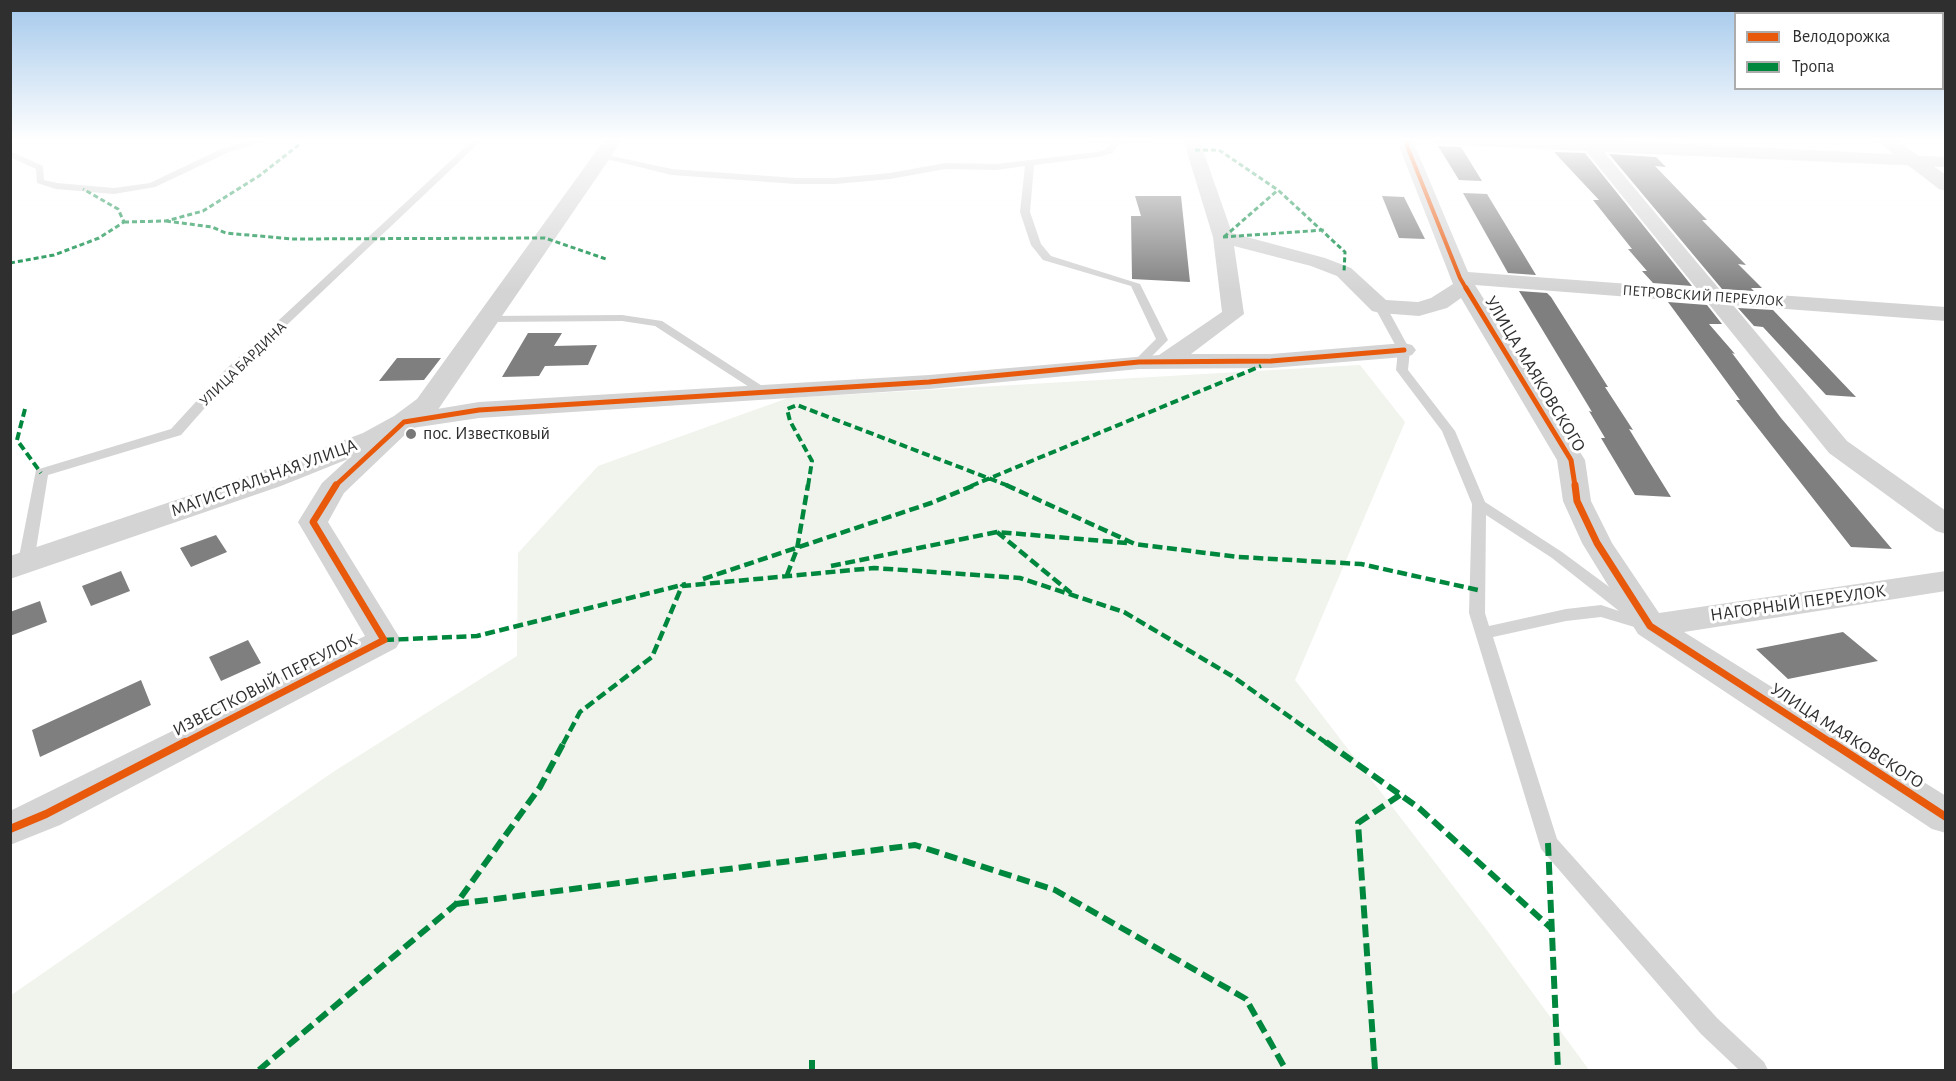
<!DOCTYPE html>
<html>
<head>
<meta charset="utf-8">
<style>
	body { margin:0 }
	#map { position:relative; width:1956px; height:1081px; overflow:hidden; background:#fff; font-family:"Alegreya Sans",sans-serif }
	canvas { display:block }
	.frame { position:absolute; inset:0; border:12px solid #2f2f2f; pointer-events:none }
	.legend { position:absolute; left:1734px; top:12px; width:210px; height:78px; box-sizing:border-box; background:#fff; border:2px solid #acacac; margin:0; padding:8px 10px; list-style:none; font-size:18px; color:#2f2f2f }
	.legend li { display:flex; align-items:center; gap:12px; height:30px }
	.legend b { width:30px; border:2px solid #acacac }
</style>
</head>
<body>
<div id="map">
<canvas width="1956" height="1081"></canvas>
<div class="frame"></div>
<ul class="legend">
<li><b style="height:8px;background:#e8590c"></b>Велодорожка</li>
<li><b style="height:8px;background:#00873e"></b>Тропа</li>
</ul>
</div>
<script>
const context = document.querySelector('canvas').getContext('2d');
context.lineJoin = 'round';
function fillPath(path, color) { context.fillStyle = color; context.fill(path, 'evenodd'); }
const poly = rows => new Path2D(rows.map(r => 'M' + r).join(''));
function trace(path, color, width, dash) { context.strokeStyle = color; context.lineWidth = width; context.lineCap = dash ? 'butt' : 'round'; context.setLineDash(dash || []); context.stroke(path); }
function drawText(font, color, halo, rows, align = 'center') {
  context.font = font + ' "Alegreya Sans",sans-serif'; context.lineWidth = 6; context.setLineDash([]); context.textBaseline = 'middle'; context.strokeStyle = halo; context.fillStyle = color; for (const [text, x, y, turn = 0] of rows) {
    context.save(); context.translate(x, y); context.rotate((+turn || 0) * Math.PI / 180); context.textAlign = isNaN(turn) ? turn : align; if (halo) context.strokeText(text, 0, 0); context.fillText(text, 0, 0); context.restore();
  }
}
const green = poly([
	[1360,365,1405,422,1295,680,1486,929,1589,1070,11,1070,10,996,333,772,517,656,518,553,598,466,788,398]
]);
const building = poly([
	[1438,146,1461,147,1482,181,1459,180],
	[1554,152,1585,153,1692,286,1653,283,1642,271,1647,271,1628,249,1632,249,1593,200,1599,200],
	[1609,154,1656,157,1666,167,1655,166,1707,220,1702,220,1746,265,1738,264,1762,288,1751,288,1754,291,1722,289],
	[1463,193,1487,194,1536,275,1508,273],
	[1135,196,1181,196,1190,282,1132,279,1131,216,1141,216],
	[1382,196,1404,197,1425,239,1399,238],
	[1519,291,1547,293,1551,297,1608,387,1605,387,1633,430,1629,429,1671,497,1635,495,1601,438,1605,438,1589,411,1592,412],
	[1668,302,1707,305,1722,324,1709,324,1735,354,1732,353,1781,418,1892,549,1851,547,1736,400,1740,400],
	[1738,308,1773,310,1856,397,1826,395,1763,327,1754,326],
	[528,333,562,333,554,346,597,345,588,365,545,366,539,376,502,377],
	[397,358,441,358,424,380,379,381],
	[216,535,227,552,191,567,180,548],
	[121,571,130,591,91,606,82,586],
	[40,601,47,622,10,636,10,612],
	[1843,632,1878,661,1788,679,1756,649],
	[248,640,261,663,221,681,209,657],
	[141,680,151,705,40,757,32,730]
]);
const service = poly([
	[258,139,273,139,229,152,155,187,114,194,56,189,37,183,36,169,10,157,10,151,43,166,44,180,57,183,114,188,150,183,223,148,258,139],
	[474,139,483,139,232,377,181,435,48,475,34,562,31,566,21,566,18,562,36,470,171,429,224,371,474,139],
	[1067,139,1182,139,1119,144,1112,153,1098,157,1034,165,1030,212,1041,244,1051,256,1140,284,1168,340,1143,365,1135,365,1133,362,1156,339,1131,286,1043,260,1031,245,1020,212,1025,166,996,170,945,169,890,179,835,184,796,184,672,175,598,157,602,154,672,169,796,178,835,178,890,173,945,163,996,164,1098,152,1106,149,1111,144,1067,139],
	[1380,303,1386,306,1410,350,1408,370,1455,431,1485,502,1562,552,1639,609,1641,613,1639,617,1647,619,1649,623,1647,627,1641,629,1601,617,1566,621,1493,637,1557,839,1717,1018,1764,1062,1768,1070,1739,1070,1701,1034,1541,849,1469,613,1472,504,1442,431,1396,370,1398,350,1374,306,1380,303],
	[1486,515,1552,558,1619,611,1601,605,1566,609,1489,626,1485,613,1486,515],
	[622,315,662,321,773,393,767,397,763,396,655,326,622,321,488,322,482,319,488,316,622,315]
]);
const minor = poly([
	[1183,139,1199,139,1232,233,1325,258,1351,268,1386,300,1418,302,1431,298,1453,284,1399,146,1400,139,1416,139,1415,146,1468,272,1697,289,1586,151,1436,144,1428,139,1594,139,1946,157,1946,167,1604,152,1721,291,1946,307,1946,321,1733,305,1847,441,1946,511,1946,534,1936,531,1829,453,1708,303,1475,285,1585,460,1591,501,1612,543,1659,613,1946,571,1946,591,1684,632,1946,796,1946,833,1932,829,1638,634,1582,543,1563,501,1557,460,1461,298,1447,308,1419,316,1380,313,1372,311,1337,276,1311,266,1234,246,1244,314,1191,354,1271,354,1404,343,1412,345,1416,350,1412,355,1404,357,1271,368,1139,369,929,389,479,418,412,428,344,493,328,522,401,640,396,648,60,825,10,845,10,811,365,636,298,522,322,483,395,416,479,402,929,375,1159,355,1222,312,1213,237,1183,139]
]);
const tertiary = poly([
	[605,139,623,139,437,411,414,428,383,445,281,486,10,579,10,556,259,472,363,433,394,416,417,399,605,139],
	[1874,139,1895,139,1946,175,1946,191,1939,189,1874,139]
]);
const quietFar3 = poly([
	[1195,150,1219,150,1278,190,1345,252,1344,272],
	[166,221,212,227,226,233,292,239,545,238,606,259],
	[124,222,166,221,203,211,259,176,300,144],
	[1223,237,1324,230],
	[1224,237,1278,190],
	[10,263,54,255,99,238,124,222,118,209,83,189]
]);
const quietFar2 = poly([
	[25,409,17,440,41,473],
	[808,486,812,461,790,421,787,409,797,405,1009,486],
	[971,486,1261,366]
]);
const quietFar1 = poly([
	[1006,485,1135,544,1238,557,1361,564,1478,590],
	[997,532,1071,593],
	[831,566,997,532,1127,543],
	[787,575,797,549,808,485],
	[703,579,931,503,975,485],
	[384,640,477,636,686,584],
	[563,744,580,712,652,657,682,586,874,568,1020,578,1124,612,1232,676,1328,744]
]);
const quiet = poly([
	[1326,742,1419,808,1552,929],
	[1548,843,1558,1070],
	[456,904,915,845,1055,890,1246,999,1286,1070],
	[812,1060,812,1070],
	[259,1070,456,904,540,787,564,742],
	[1375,1070,1358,823,1400,795]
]);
const cyclewayFar3 = poly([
	[1408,139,1407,146,1460,278,1467,290]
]);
const cyclewayFar2 = poly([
	[1466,288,1571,460,1575,486],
	[335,486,404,422,479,410,929,382,1139,362,1271,361,1404,350]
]);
const cyclewayFar1 = poly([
	[1575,485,1577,501,1597,543,1650,626,1833,744],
	[182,744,384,640,313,522,336,485]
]);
const cycleway = poly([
	[1831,742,1946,817],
	[10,829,46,814,185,742]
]);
const markers = [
	[411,434,6,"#787878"]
];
const farStreetnames = [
	["ПЕТРОВСКИЙ ПЕРЕУЛОК",1703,296,4],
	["УЛИЦА БАРДИНА",243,364,-44]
];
const streetNames = [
	["УЛИЦА МАЯКОВСКОГО",1535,374,59],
	["МАГИСТРАЛЬНАЯ УЛИЦА",264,478,-20],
	["НАГОРНЫЙ ПЕРЕУЛОК",1798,603,-8],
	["ИЗВЕСТКОВЫЙ ПЕРЕУЛОК",265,685,-27],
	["УЛИЦА МАЯКОВСКОГО",1847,736,33]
];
const poiNames = [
	["пос. Известковый",423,434]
];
fillPath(green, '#f0f4ed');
fillPath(building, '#7f7f7f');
fillPath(service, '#d4d4d4');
fillPath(minor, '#d4d4d4');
fillPath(tertiary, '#d4d4d4');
trace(quietFar3, '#00873e', 3, [5, 3]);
trace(quietFar2, '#00873e', 4, [8, 4]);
trace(quietFar1, '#00873e', 4.5, [10, 4.5]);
trace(quiet, '#00873e', 6, [13, 6]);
trace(cyclewayFar3, '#e8590c', 4);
trace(cyclewayFar2, '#e8590c', 5);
trace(cyclewayFar1, '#e8590c', 7);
trace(cycleway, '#e8590c', 8);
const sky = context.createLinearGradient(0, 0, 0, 291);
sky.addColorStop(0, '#a3c8eb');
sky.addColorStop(0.48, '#fff');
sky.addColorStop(1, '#ffffff00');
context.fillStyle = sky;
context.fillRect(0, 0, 1956, 291);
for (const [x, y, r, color] of markers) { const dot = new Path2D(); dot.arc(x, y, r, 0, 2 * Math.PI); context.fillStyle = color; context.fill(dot); trace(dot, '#fff', 2); }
drawText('15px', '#2f2f2f', '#fff', farStreetnames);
drawText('18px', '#2f2f2f', '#fff', streetNames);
drawText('18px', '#2f2f2f', '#fff', poiNames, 'left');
</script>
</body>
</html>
